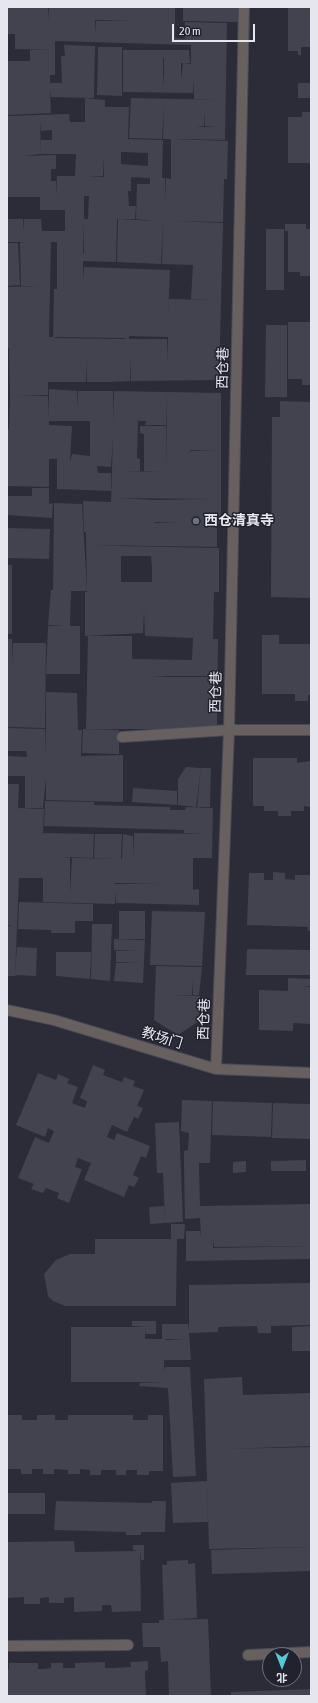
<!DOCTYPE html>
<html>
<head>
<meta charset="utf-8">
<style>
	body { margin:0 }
	#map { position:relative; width:318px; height:1703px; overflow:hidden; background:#2b2c38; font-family:"Asap Condensed","Noto Sans SC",sans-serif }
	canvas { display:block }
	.frame { position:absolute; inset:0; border:8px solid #e6e6ee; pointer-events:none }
	.north { position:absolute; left:262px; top:1647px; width:40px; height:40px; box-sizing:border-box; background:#22222e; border:1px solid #70707b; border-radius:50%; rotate:180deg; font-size:11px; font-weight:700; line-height:16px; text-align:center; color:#e6e6ee }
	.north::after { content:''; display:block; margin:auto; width:14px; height:18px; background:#51ccd5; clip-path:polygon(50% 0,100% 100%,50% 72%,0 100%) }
	.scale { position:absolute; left:172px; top:24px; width:83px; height:18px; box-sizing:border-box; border:2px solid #e6e6ee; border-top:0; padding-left:5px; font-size:12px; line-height:14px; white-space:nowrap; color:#e6e6ee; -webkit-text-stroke:3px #22222e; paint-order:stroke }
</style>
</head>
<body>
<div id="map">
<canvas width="318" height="1703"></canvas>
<div class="frame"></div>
<div class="north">北</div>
<div class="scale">20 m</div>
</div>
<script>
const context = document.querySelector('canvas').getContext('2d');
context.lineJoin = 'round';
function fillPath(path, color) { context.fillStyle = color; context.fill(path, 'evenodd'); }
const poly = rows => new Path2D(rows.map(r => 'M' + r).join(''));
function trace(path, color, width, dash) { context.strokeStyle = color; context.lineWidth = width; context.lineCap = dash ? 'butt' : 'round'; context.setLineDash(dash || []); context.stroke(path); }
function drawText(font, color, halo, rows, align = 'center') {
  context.font = font + ' "Asap Condensed","Noto Sans SC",sans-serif'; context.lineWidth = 3; context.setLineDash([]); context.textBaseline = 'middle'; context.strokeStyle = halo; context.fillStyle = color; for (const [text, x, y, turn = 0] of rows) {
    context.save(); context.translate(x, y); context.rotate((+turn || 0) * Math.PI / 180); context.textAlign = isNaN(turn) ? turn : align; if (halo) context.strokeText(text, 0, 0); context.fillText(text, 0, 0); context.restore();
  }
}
const building = poly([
	[7,7,48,7,48,20,57,20,48,20,49,7,136,7,136,20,136,7,175,7,175,38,185,39,185,22,227,23,225,140,189,139,189,126,189,139,173,139,228,141,227,179,224,179,223,222,175,221,223,223,219,380,131,381,130,357,130,381,110,382,109,359,110,382,87,382,86,359,86,382,48,382,48,395,16,395,48,396,49,419,49,389,77,391,77,409,78,391,113,391,114,422,114,391,167,392,166,425,145,425,146,421,138,421,137,458,140,459,140,471,124,471,159,472,144,471,144,434,140,433,140,426,166,426,166,472,167,392,221,393,221,524,215,524,217,524,217,547,155,546,155,523,178,522,155,522,155,500,209,499,118,498,155,500,155,546,92,545,121,546,121,592,121,582,152,582,152,567,151,556,121,556,121,546,219,548,219,592,214,592,213,639,218,639,217,729,86,729,88,636,132,636,132,659,192,660,193,638,145,636,144,611,143,633,85,636,85,592,87,592,86,532,84,532,83,501,111,502,113,437,111,467,97,466,98,473,111,473,111,491,57,489,57,459,49,459,49,487,7,486,7,429,9,429,10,395,9,348,7,348,7,287,41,286,21,286,20,243,23,242,7,242,7,219,23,219,23,233,24,219,41,219,42,231,65,231,65,210,40,210,40,197,7,197,7,116,69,114,70,122,85,122,85,98,105,100,105,127,105,107,129,107,128,138,127,139,163,140,162,178,165,178,165,201,166,178,171,179,171,139,163,139,164,106,162,139,129,138,131,98,224,100,194,99,194,80,193,93,123,92,123,50,189,50,190,63,181,63,181,79,183,63,191,64,191,45,55,41,55,75,50,75,50,83,62,83,61,56,65,56,64,45,95,46,94,98,51,97,50,88,51,113,7,115,7,75,14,75,7,75,7,61,30,61,30,50,53,50,15,49,15,34,7,34],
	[80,20,132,20,96,21,96,35,95,20],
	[163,58,164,58,164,87,163,73],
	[205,111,205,126,216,127,196,127,204,126],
	[40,121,41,131,52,130,52,140,41,140,41,152],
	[121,152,148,153,148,166,121,164],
	[41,154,76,154,75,176,57,176,56,197,56,181,51,181,51,169,56,169,56,155,23,156],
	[104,156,104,177,87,176,103,176],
	[131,177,150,178,150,184,137,184,136,219,157,221,118,219,117,262,161,264,163,221,162,264,193,265,191,299,211,300,169,299,168,320,170,270,84,267,83,281,83,261,116,262,117,219,104,219,135,219,136,206,129,206,128,191,131,191],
	[84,196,89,196,88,219,84,219],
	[84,221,84,253,83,253],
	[51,242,57,242,57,289,54,289,53,337,49,337],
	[129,331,129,336,208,338,168,337,168,364,167,339,129,339],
	[55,337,125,338,125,339,55,338],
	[49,421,90,421,90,456,72,454,70,462,72,426,49,425],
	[191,447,191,450,216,451,191,451,190,454],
	[149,676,207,676,207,677,171,677],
	[183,7,238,7,238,22,183,21],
	[288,7,311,7,311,47,301,47,301,55,298,55,298,51,288,51],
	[98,47,122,47,122,96,97,95],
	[298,83,311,83,311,98,298,98],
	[302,112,311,112,311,163,288,163,288,117,302,117],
	[285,224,306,224,306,229,311,229,311,276,300,276,300,272,288,272,288,231,285,231],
	[266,229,284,229,284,290,266,290],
	[7,243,18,243,20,285,7,286],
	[288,322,311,322,311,385,302,385,302,379,288,379],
	[266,325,287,325,287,397,265,397],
	[280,401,311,402,311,598,271,597,272,417,280,417],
	[32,488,49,488,49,504,53,503,52,518,7,515,7,496,32,496],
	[54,503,82,504,87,591,71,591,70,626,80,626,80,674,46,674,48,626,64,626,48,625,51,590,53,590],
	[7,528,50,529,49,559,7,558],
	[7,565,12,565,12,634,7,634],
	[262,635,279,635,279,644,311,644,311,695,308,695,308,701,295,701,295,694,262,694],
	[7,639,12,639,12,665,13,643,46,643,45,728,7,727],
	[46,692,77,693,78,730,82,730,81,756,123,755,123,802,46,800,46,778,43,808,25,808,25,776,7,776,7,756,27,757,26,751,7,751,7,728,45,729,46,754],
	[83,729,119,730,119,754,82,753],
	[253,758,297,758,297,763,311,761,311,807,304,806,304,811,291,811,291,816,278,816,278,811,264,811,264,806,253,806],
	[186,767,201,768,196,807,178,805,178,779],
	[201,768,211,768,210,807,197,807],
	[7,784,19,784,18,808,44,809,43,833,94,834,93,858,62,857,70,858,70,894,72,858,122,859,123,834,133,836,134,859,134,833,206,834,184,833,184,830,44,826,45,801,94,802,94,805,170,807,170,810,185,810,186,807,213,808,212,858,193,858,193,890,199,889,199,905,116,903,116,890,115,904,43,902,43,857,43,878,19,878,15,976,7,976,7,926,12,925,7,925,7,878,17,878,7,878],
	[115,883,163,884,115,884],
	[133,788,177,791,177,805,132,802],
	[95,834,122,834,121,859,94,858],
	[273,872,285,873,285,879,295,880,295,875,311,875,311,931,308,931,308,927,247,925,249,873,264,873,264,880,273,880],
	[19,902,93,904,93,921,75,921,75,933,51,933,51,930,18,929],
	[119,911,145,911,145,939,119,939],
	[152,911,205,912,202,966,150,965],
	[92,924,112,924,110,981,91,979],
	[114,939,145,940,143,983,114,981,116,963,139,963,116,962,116,951,137,951,114,950],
	[17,947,37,948,36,976,15,975],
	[247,949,311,950,311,975,246,975],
	[56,952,91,952,90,979,56,976],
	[156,966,202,967,199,995,193,995,193,979,192,995,174,995,200,996,199,1021,178,1035,154,1020],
	[288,978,311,979,311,986,302,987,311,987,311,1024,293,1023,293,1031,259,1030,259,990,288,991],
	[93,1065,105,1070,103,1075,122,1082,124,1077,135,1081,133,1086,144,1090,137,1106,143,1108,138,1119,134,1117,127,1132,112,1125,107,1137,114,1140,117,1133,150,1146,146,1158,141,1156,133,1175,139,1178,134,1187,129,1185,124,1197,84,1180,91,1163,78,1158,75,1167,82,1169,69,1203,57,1198,59,1193,46,1188,43,1193,31,1189,34,1184,18,1178,35,1137,49,1143,54,1131,48,1128,45,1137,16,1125,38,1073,56,1080,58,1074,69,1079,67,1083,78,1087,72,1103,85,1108,87,1101,80,1098],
	[182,1100,212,1101,210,1163,199,1163,199,1168,184,1168,184,1151,188,1150,189,1133,181,1131],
	[213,1101,272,1103,271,1137,212,1135],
	[273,1103,311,1104,311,1139,272,1138],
	[179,1122,183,1222,165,1223,163,1173,157,1173,155,1123],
	[306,1160,306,1171,271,1171,271,1161],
	[246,1161,246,1172,233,1173,233,1162],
	[184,1168,199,1168,200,1206,311,1204,311,1246,214,1247,213,1239,213,1248,311,1246,311,1259,186,1261,186,1231,200,1231,201,1238,200,1218,185,1219],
	[164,1206,165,1223,150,1224,149,1207],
	[171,1224,185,1224,184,1239,177,1239,176,1306,65,1306,53,1301,48,1296,44,1274,56,1260,70,1254,95,1254,95,1239,171,1239],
	[311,1283,311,1325,271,1326,271,1333,258,1333,257,1326,218,1327,218,1332,189,1333,191,1360,164,1360,164,1372,165,1367,190,1367,196,1476,173,1477,168,1388,139,1386,140,1383,164,1382,71,1382,71,1327,146,1327,145,1339,162,1339,162,1324,188,1324,189,1330,189,1285],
	[165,1339,187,1339,165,1340],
	[132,1321,156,1321,156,1334,146,1334,146,1327,148,1327,132,1326],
	[311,1326,311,1351,292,1351,292,1327],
	[242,1377,243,1395,311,1393,311,1446,226,1449,311,1447,311,1547,209,1549,204,1379],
	[7,1415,22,1415,22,1420,37,1420,37,1415,55,1415,55,1420,68,1420,68,1415,133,1415,133,1420,148,1420,148,1415,163,1415,163,1471,149,1471,149,1475,137,1475,137,1470,126,1470,126,1475,116,1475,116,1470,101,1470,101,1475,90,1475,90,1470,80,1469,80,1474,68,1474,68,1470,54,1469,54,1474,43,1474,43,1469,32,1469,32,1474,21,1474,21,1469,7,1469],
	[207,1481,208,1522,173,1523,171,1483],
	[7,1493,45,1493,45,1514,7,1514],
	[56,1501,152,1503,152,1501,166,1501,165,1532,141,1532,141,1535,126,1535,126,1532,54,1530],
	[74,1541,75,1552,138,1551,133,1550,133,1545,144,1545,144,1560,141,1560,140,1550,141,1611,112,1612,111,1605,102,1605,102,1611,74,1612,74,1597,64,1598,64,1603,49,1603,49,1597,40,1598,40,1604,24,1604,24,1597,7,1598,7,1542],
	[311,1547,311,1571,212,1574,211,1550],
	[188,1560,188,1564,195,1563,197,1618,164,1620,162,1565,167,1565,167,1561],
	[208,1619,211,1696,169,1696,168,1661,161,1662,160,1647,143,1647,142,1623,159,1623,159,1620],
	[148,1661,148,1670,145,1671,146,1696,7,1696,7,1669,9,1669,9,1663,38,1663,38,1669,43,1669,51,1668,51,1663,63,1663,63,1668,75,1668,75,1663,105,1662,105,1668,113,1668,131,1667,130,1662],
	[311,1689,311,1696,231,1696,231,1692]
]);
const service = poly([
	[122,737,229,730],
	[7,1646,128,1645]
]);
const minor = poly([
	[229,730,244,7],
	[7,1010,54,1020,216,1069,311,1073],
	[216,1069,229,730,311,730],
	[248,1655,311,1652]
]);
const markers = [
	[196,521,4,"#6b7280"]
];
const streetNames = [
	["西仓巷",223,368,-89],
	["西仓巷",216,692,-89],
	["西仓巷",204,1019,-88],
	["教场门",162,1038,17]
];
const poiNames = [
	["西仓清真寺",204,521]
];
fillPath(building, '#434350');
trace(service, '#494a55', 12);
trace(minor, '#494a55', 12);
trace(service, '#68605f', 10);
trace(minor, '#68605f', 10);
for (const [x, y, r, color] of markers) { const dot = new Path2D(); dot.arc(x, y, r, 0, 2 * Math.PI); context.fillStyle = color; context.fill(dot); trace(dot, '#22222e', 1.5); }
drawText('14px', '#e6e6ee', '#22222e', streetNames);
drawText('bold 14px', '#e6e6ee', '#22222e', poiNames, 'left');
</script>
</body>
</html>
